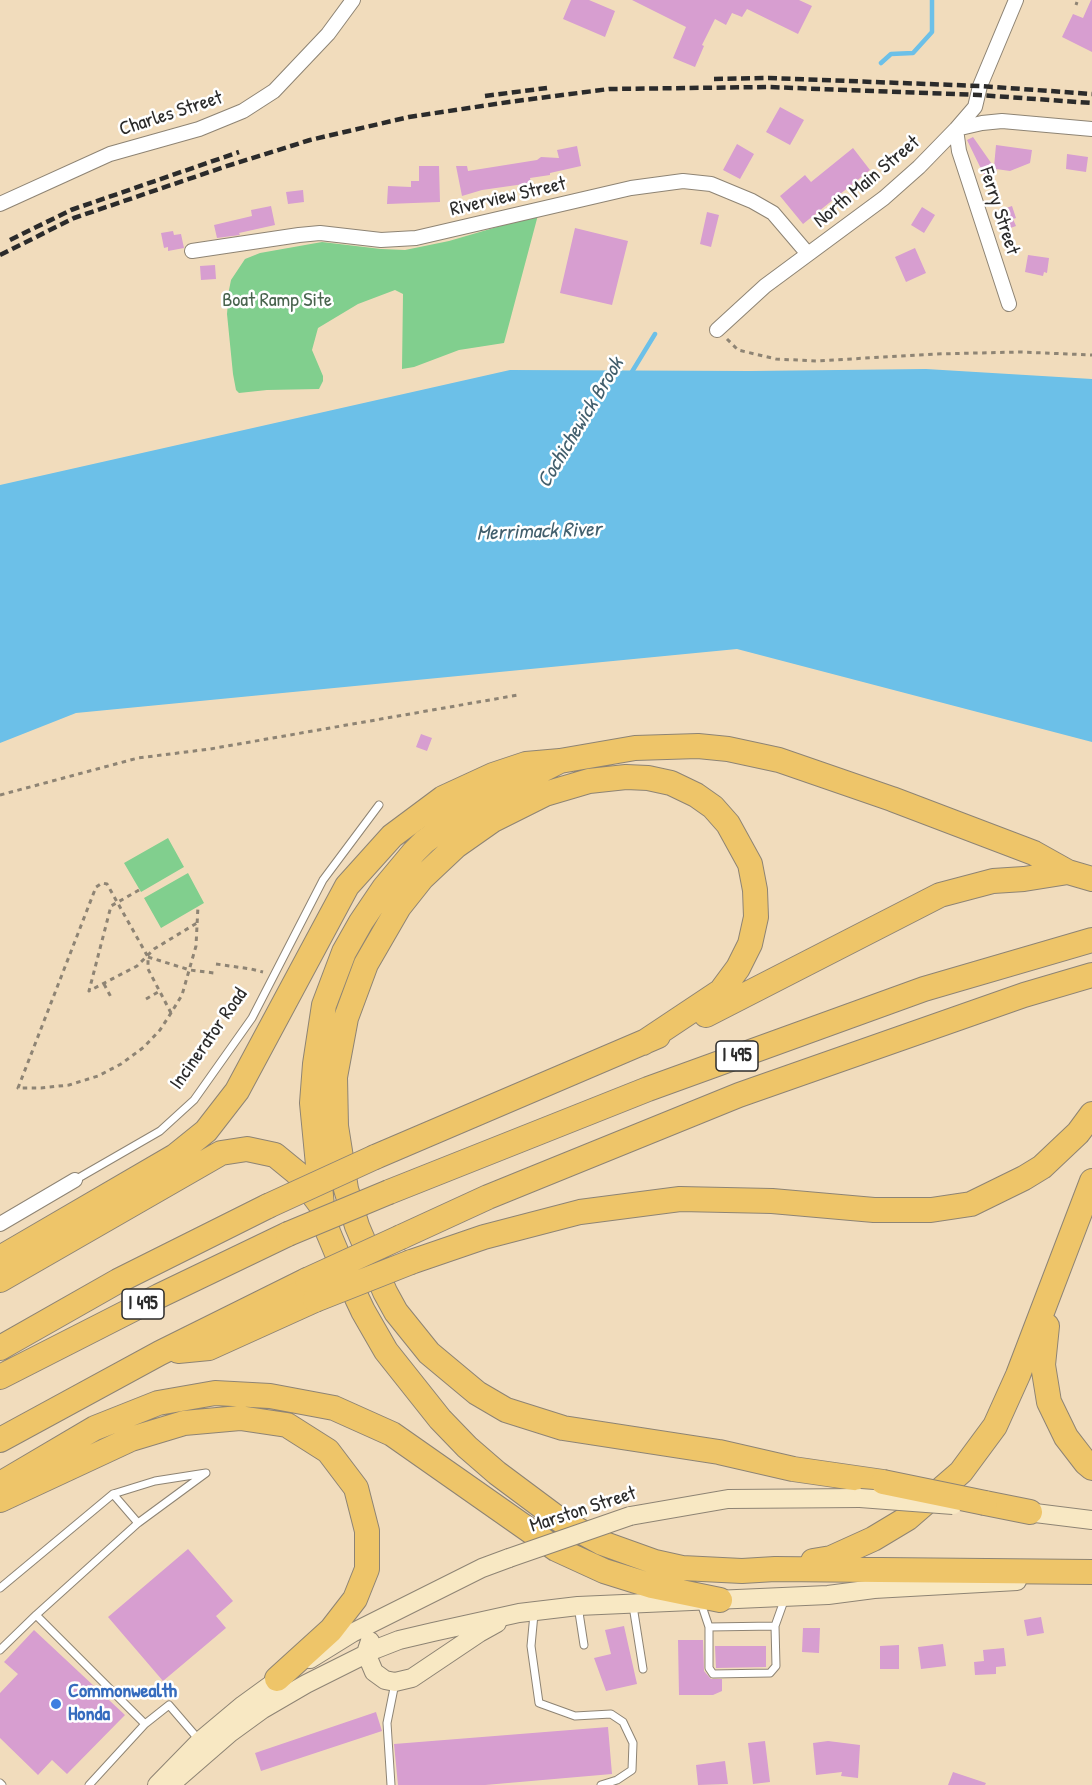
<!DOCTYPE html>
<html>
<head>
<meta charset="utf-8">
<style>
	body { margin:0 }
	canvas { display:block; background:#f1dcbc }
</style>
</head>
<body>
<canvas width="1092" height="1785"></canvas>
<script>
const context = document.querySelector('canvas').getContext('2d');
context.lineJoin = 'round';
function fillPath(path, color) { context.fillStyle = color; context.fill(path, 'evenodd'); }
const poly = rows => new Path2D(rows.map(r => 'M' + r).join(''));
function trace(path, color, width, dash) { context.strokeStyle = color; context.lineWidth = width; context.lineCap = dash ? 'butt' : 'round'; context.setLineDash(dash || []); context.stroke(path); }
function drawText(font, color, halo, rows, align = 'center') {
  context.font = font + ' "Patrick Hand",sans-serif'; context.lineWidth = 5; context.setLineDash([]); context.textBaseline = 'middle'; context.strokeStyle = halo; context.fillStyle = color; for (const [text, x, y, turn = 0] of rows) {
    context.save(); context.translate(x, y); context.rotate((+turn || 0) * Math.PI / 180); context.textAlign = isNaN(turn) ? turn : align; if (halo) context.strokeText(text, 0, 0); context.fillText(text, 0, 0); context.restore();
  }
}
const green = poly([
	[538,215,504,343,459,350,414,367,402,369,403,294,395,290,358,304,318,328,312,350,323,376,323,381,319,389,267,390,239,393,236,390,233,374,227,314,229,290,231,280,245,259,260,253,322,242,381,249,405,250,449,241],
	[168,838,184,867,141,892,124,863],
	[188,873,204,903,161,928,144,898]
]);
const water = poly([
	[926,369,1092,379,1092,742,737,649,76,713,0,743,0,485,510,370,750,371]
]);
const stream = poly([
	[881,63,891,54,913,53,932,32,932,0],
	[630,375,655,334]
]);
const building = poly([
	[571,0,589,0,615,11,605,37,563,19],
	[632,0,799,0,812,6,798,34,747,9,742,17,732,13,726,25,715,19,702,45,704,46,695,67,673,58,686,27],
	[1091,0,1092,0,1092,52,1062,37,1073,14,1083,18],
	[780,107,804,120,790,145,766,132],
	[973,137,994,167,996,145,1032,150,1030,163,1010,171,996,169,997,171,985,177,967,140],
	[737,144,754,154,740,179,723,170],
	[577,146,581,166,550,173,550,175,530,178,531,183,482,190,462,196,456,166,467,166,468,171,537,160,541,157,559,158,557,150],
	[853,148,870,170,803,224,780,196,805,175,811,182],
	[1067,154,1088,157,1086,172,1066,169],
	[419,166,439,166,440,202,387,204,388,186,411,187,411,181,419,181],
	[303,190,304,202,288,204,286,192],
	[271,206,275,225,239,233,240,235,217,238,214,225,252,216,251,210],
	[1012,206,1016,218,1013,219,1016,226,1002,231,995,212],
	[922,207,935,215,924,233,911,225],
	[707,212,719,215,711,247,700,244],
	[575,228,628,241,612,305,560,293],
	[173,231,174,235,181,234,184,248,168,251,168,247,164,248,161,233],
	[915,248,926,273,906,282,895,257],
	[1028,255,1049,258,1047,273,1044,272,1043,276,1025,272],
	[215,265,216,279,201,280,200,266],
	[421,734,432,738,427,751,416,747],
	[188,1549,233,1601,216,1616,226,1628,163,1681,108,1617],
	[1041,1617,1044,1633,1027,1636,1024,1620],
	[624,1626,637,1684,606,1691,594,1658,611,1654,605,1630],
	[803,1628,820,1628,819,1653,802,1652],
	[34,1630,125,1715,67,1774,52,1760,38,1775,0,1738,0,1693,18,1674,4,1662],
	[678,1640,703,1640,704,1671,711,1679,722,1679,722,1691,713,1695,679,1695],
	[943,1644,946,1666,921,1669,918,1647],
	[899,1645,899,1669,880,1669,880,1646],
	[715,1646,766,1646,766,1667,716,1668],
	[1004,1648,1006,1666,996,1667,996,1674,975,1675,974,1662,984,1661,983,1650],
	[376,1712,382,1731,261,1771,255,1753],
	[608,1727,612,1774,485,1785,398,1785,394,1744],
	[765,1741,770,1782,753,1784,748,1743],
	[828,1741,860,1745,858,1778,841,1776,842,1772,816,1775,813,1743],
	[725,1761,728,1784,698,1785,696,1765],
	[953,1772,986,1783,985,1785,948,1785]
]);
const path = poly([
	[1076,5,1077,2],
	[727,339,738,350,776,359,816,361,935,354,1020,352,1092,355],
	[0,795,138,758,210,749,518,695],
	[139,890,111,906,89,991,137,966,154,949,197,923],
	[148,957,190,970,214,973],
	[216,964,251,969,263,972],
	[104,984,112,999],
	[146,999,160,991],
	[171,1013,148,969,148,957,107,884,102,883,96,887,18,1088,41,1088,69,1085,98,1076,121,1064,144,1047,160,1030,171,1013,182,995,196,946,198,906]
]);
const lane = poly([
	[75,1180,160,1131,194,1100,252,1018,323,880,379,805],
	[113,1494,138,1523],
	[0,1588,113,1494,155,1481,206,1473,138,1523,36,1615,145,1724,169,1705,200,1741],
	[701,1603,709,1627,775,1626,785,1598],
	[578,1606,584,1645],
	[633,1606,643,1669],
	[534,1614,531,1646,539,1703,575,1716,611,1714,623,1722,633,1743,632,1770,617,1780,601,1785],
	[709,1627,709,1668,713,1674,770,1673,776,1666,775,1626],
	[0,1650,36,1615],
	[0,1783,2,1785],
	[89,1785,145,1724],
	[391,1785,387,1723,395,1683]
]);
const street = poly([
	[956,129,959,151,1009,304],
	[956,129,982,123,1002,121,1092,129],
	[0,204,110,154,199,129,243,111,274,91,328,34,353,0],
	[192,251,299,235,320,233,381,240,416,238,631,188,683,181,711,184,752,201,773,213,808,254],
	[717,330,765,286,884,198,919,167,956,129,975,107,980,86,1016,0],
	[0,1224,75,1180]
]);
const secondary = poly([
	[1019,1511,1092,1520],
	[630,1516,728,1499,860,1498],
	[370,1641,366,1653,374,1672,385,1680,395,1682,412,1678,479,1633,497,1623],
	[310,1659,352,1633,482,1568,509,1558],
	[157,1785,200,1741,243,1705,287,1673],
	[170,1785,230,1733,263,1709,306,1684,376,1649,399,1640,433,1632,519,1613,578,1606,828,1595,874,1589,1017,1581]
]);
const highway = poly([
	[560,761,473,805,424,842,414,852,384,888,361,922,344,952,324,1005,315,1064,312,1103,322,1206,328,1232,346,1275,363,1311,386,1351,440,1419,467,1447,497,1473,560,1520,602,1543,655,1562,682,1568,742,1571,775,1569,1092,1572],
	[706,1015,940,895,993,881,1024,879,1068,872],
	[643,1043,721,991,738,968,750,944,756,917,755,890,750,864,728,824,713,807,696,795,671,783,648,778,626,777,589,781,545,794,493,820,456,846,422,878,399,907,366,964,346,1018,335,1077,336,1126,346,1189,357,1226,385,1292,396,1312,429,1353,477,1393,506,1410,563,1428,719,1452,793,1469,883,1482],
	[375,1157,658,1036],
	[389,1192,648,1089,924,989,1092,940],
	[401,1237,488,1197,739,1095,1024,995,1092,975],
	[0,1258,175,1156,206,1131,237,1091,347,886,392,836,443,798,493,775,526,764,560,761,635,748,698,746,728,749,779,760,892,799,1034,853,1068,872,1092,879],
	[411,1262,484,1237,580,1212,680,1199,772,1201,874,1210,931,1210,971,1204,1024,1178,1042,1167,1078,1133,1092,1114],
	[0,1280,221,1153,247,1149,275,1155,297,1173,320,1204],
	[1047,1326,1043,1365,1049,1402,1066,1437,1086,1463,1092,1468],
	[0,1348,118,1281,268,1206],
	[178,1351,209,1348,315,1300],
	[0,1377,159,1296,288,1234],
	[0,1440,160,1353,307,1280],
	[0,1484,95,1428,158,1403,215,1393,270,1396,334,1408,392,1434,556,1549,604,1571,652,1586,720,1600],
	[0,1500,131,1439,184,1423,240,1418,287,1425,328,1451,356,1488,367,1531,367,1569,355,1599,331,1630,277,1679],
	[985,1503,1030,1512],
	[813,1561,831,1558,873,1539,908,1518,961,1472,995,1426,1018,1375,1092,1181]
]);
const rail = poly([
	[714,79,769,78,980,86,1092,94],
	[485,96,547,88],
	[10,240,71,210,239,152],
	[0,255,74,218,224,167,310,140,409,117,509,102,609,89,768,87,979,95,1092,103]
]);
const secondaryBridge = poly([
	[860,1498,953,1505],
	[509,1558,630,1516]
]);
const highwayBridge = poly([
	[268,1206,375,1157],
	[288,1234,389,1192],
	[307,1280,401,1237],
	[315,1300,411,1262],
	[883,1482,985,1503]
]);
const markers = [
	[56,1704,6,"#3f7fe0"]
];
const shields = [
	[737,1056,42],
	[143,1304,42]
];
const shieldNames = [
	["I 495",737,1056],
	["I 495",143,1304]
];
const streetNames = [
	["Charles Street",171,114,-18],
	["North Main Street",867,182,-40],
	["Riverview Street",508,197,-13],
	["Ferry Street",999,211,72],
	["Incinerator Road",209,1039,-55],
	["Marston Street",583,1510,-18]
];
const parkNames = [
	["Boat Ramp Site",277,301]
];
const shopNames = [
	["Commonwealth",68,1692],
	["Honda",68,1715]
];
const waterNames = [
	["Cochichewick Brook",581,423,-59],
	["Merrimack River",539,532,-2]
];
fillPath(green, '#81cf8e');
fillPath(water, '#6cc0e8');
trace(stream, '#6cc0e8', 4.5);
fillPath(building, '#d79ed0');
trace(lane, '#8e8474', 9);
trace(street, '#8e8474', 16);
trace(secondary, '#8e8474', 20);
trace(highway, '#8e8474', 26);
trace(path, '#8e8474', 3, [4.5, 4.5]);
trace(lane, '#fff', 7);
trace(street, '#fff', 14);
trace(secondary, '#f8e8c3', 18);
trace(highway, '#eec569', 24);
trace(rail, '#2b2b2b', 4.5, [9, 4.5]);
trace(secondaryBridge, '#8e8474', 20, []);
trace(highwayBridge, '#8e8474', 26, []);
trace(secondaryBridge, '#f8e8c3', 18);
trace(highwayBridge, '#eec569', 24);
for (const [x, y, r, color] of markers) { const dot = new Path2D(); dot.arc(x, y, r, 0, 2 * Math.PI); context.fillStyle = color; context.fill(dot); trace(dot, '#fff', 2); }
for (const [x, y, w] of shields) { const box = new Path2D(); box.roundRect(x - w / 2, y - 15, w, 30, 4.5); context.fillStyle = '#fff'; context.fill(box); trace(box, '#2b2b2b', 1.5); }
drawText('bold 18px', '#2b2b2b', null, shieldNames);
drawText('20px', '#2b2b2b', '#fff', streetNames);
drawText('20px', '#49644e', '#fff', parkNames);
drawText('bold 20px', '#366cbe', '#fff', shopNames, 'left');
drawText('italic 21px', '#425f6d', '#fff', waterNames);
</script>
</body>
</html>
